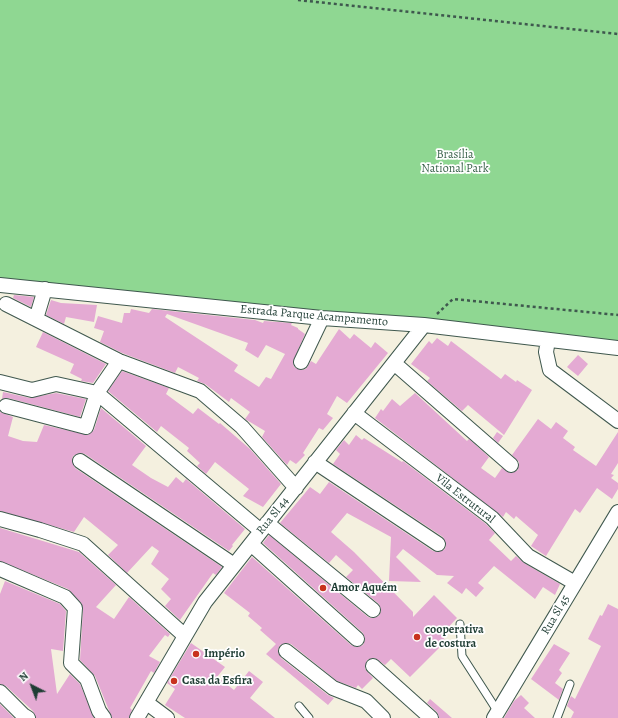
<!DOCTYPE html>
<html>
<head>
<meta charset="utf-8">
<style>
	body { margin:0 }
	#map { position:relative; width:618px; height:718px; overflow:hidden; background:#f4f0df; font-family:Alegreya,serif }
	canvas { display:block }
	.north { position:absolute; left:12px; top:666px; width:40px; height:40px; -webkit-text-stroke:3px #fff; paint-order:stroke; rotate:318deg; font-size:11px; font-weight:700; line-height:16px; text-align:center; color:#1f3d34 }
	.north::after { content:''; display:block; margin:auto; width:14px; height:18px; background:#1f3d34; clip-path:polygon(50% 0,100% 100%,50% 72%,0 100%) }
</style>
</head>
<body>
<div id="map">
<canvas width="618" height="718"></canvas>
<div class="north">N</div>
</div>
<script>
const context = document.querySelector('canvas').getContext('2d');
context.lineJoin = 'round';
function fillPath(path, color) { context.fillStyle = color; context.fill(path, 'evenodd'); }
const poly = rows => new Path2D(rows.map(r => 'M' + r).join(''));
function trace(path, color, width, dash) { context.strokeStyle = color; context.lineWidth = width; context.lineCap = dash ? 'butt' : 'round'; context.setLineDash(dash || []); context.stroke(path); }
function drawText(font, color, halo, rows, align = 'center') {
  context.font = font + ' Alegreya,serif'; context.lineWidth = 3.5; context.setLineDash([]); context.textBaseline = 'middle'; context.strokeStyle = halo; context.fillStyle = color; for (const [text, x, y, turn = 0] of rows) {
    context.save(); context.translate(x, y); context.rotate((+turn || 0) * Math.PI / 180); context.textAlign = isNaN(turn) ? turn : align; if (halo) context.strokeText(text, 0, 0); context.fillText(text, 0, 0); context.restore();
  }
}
const green = poly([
	[0,0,618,0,618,341,0,280]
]);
const building = poly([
	[14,295,34,297,31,307,13,298],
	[51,300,61,303,97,305,94,322,66,317,64,324,46,315],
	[131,309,149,313,152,309,255,320,263,323,264,321,292,323,291,325,298,328,298,329,305,334,293,362,294,367,301,370,306,369,311,361,316,364,339,329,350,339,354,334,371,348,375,342,388,353,347,403,337,396,327,414,333,418,323,430,319,428,303,453,305,455,296,464,290,460,287,465,262,437,265,431,245,419,250,412,231,398,229,402,205,384,197,381,199,378,178,367,175,373,122,353,100,342,104,331,94,328,98,316,122,323,124,313,130,313],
	[167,314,248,343,245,350,258,358,266,345,285,354,271,379,266,377,259,387,234,371,238,365,165,317],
	[43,332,106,364,93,383,81,381,82,379,70,373,74,364,36,347],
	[437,338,448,346,451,341,501,379,505,374,516,382,517,380,532,390,504,435,468,405,462,411,427,381,430,378,411,364,429,341,432,344],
	[578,355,588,364,578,376,567,367],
	[122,371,169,388,166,394,193,414,198,408,219,424,220,423,250,449,281,484,263,507,243,496,249,489,215,462,206,474,197,466,200,463,187,451,189,448,161,426,157,432,108,391],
	[3,392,30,398,56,393,86,399,80,417,8,398,2,399],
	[415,393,467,441,469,439,489,457,481,468,495,478,502,468,510,473,518,470,519,462,512,455,538,419,551,429,556,422,568,431,563,438,575,447,573,450,596,466,618,432,618,463,611,474,614,475,611,478,618,483,618,489,612,499,597,488,580,513,575,509,546,556,531,546,538,535,516,516,514,519,506,512,503,517,375,418,381,409,383,411,392,399,400,406],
	[101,408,146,446,132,465,151,478,168,487,176,477,183,483,186,479,245,529,232,545,233,546,229,551,85,454,80,453,73,456,72,461,75,468,222,567,216,575,213,573,180,620,165,606,171,599,161,589,169,579,151,564,159,551,152,546,127,573,108,555,118,545,84,517,74,532,0,511,0,412,13,417,8,436,23,441,37,442,44,425,88,435,94,430],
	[497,432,503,436,498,443,493,438],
	[356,435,362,440,364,438,402,462,403,461,486,524,495,533,489,540,511,561,516,556,524,563,560,584,555,595,543,587,535,599,494,566,478,583,484,588,476,597,466,588,462,594,447,583,454,576,437,575,403,549,396,557,421,582,389,581,391,537,347,513,331,532,354,552,413,612,413,617,434,595,457,618,441,635,446,641,410,677,391,659,385,665,375,658,367,660,365,669,373,678,362,689,358,685,356,688,337,681,291,644,287,643,280,645,278,650,281,658,328,695,334,698,328,705,266,654,276,644,260,630,262,628,248,616,250,613,224,593,252,557,351,645,356,647,363,645,365,640,363,633,263,543,269,535,368,617,372,618,379,616,381,611,379,604,346,577,353,570,336,555,329,563,280,523,310,487,320,494,329,482,433,551,438,552,445,549,446,544,443,537,333,464,340,454,336,450,344,440,349,445],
	[0,528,79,552,116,585,96,607,114,619,129,597,170,634,168,637,165,635,149,656,160,662,154,673,151,671,130,708,132,710,129,718,112,718,95,676,80,660,83,609,81,603,68,589,0,561],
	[5,581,60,604,66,611,63,651,51,649,57,694,70,674,80,684,94,718,36,718,33,711,6,686,0,684,0,594],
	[608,604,618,609,618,718,571,718,574,712,567,706,571,696,575,699,601,646,588,639,600,615,602,616],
	[191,643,225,667,217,677,234,690,249,671,263,682,250,698,275,718,185,718,165,705,175,689,167,683],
	[554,644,570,653,559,670,562,673,555,683,563,689,559,700,531,679],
	[521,695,529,703,524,708,535,718,504,718,514,701],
	[430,699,452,718,439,718,437,712,427,703],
	[0,704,14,718,0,718]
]);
const path = poly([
	[298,0,618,34],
	[437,314,453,299,618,315]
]);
const service = poly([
	[460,624,462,656,498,712],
	[299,706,309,718],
	[557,718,570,684]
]);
const minor = poly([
	[0,285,322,318,424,325,618,348],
	[6,304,119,361,200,391,242,427,296,488],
	[36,319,45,289],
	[548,340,546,352,550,370,618,421],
	[301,362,322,318],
	[394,363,511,465],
	[0,382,32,390,56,384,97,393,261,531],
	[6,406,86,427,97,393,119,361],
	[354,413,492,518,528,556,575,583],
	[80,461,234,565],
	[315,462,438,544],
	[0,519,40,530,83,544,185,636],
	[267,523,373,610],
	[251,544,357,639],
	[0,569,65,597,75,608,71,663,87,679,99,711,104,718],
	[286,651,333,688,366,701,383,718],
	[373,666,431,718],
	[0,692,23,715,28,718],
	[147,703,167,718],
	[137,718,205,602,424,325],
	[494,718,618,512]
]);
const markers = [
	[323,588,4,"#c8321e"],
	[417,637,4,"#c8321e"],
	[196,654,4,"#c8321e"],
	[174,681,4,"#c8321e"]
];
const parkNames = [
	["Brasília",455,155],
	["National Park",455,169]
];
const streetNames = [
	["Estrada Parque Acampamento",314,316,5],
	["Vila Estrutural",465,499,38],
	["Rua Sl 44",273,516,-51],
	["Rua Sl 45",556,615,-59]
];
const poiNames = [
	["Amor Aquém",331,588],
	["cooperativa",425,630],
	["de costura",425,644],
	["Império",204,654],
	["Casa da Esfira",182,681]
];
fillPath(green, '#8fd792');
fillPath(building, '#e4aad3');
trace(service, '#3f584e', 9);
trace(minor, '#3f584e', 16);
trace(path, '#3f584e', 2.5, [3, 3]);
trace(service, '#fff', 7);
trace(minor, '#fff', 14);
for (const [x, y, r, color] of markers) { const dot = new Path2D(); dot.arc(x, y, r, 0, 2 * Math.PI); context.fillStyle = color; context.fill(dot); trace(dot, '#fff', 1.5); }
drawText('12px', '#3b644c', '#fff', parkNames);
drawText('12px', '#1f3d34', '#fff', streetNames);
drawText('bold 12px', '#1f3d34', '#fff', poiNames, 'left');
</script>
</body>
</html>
